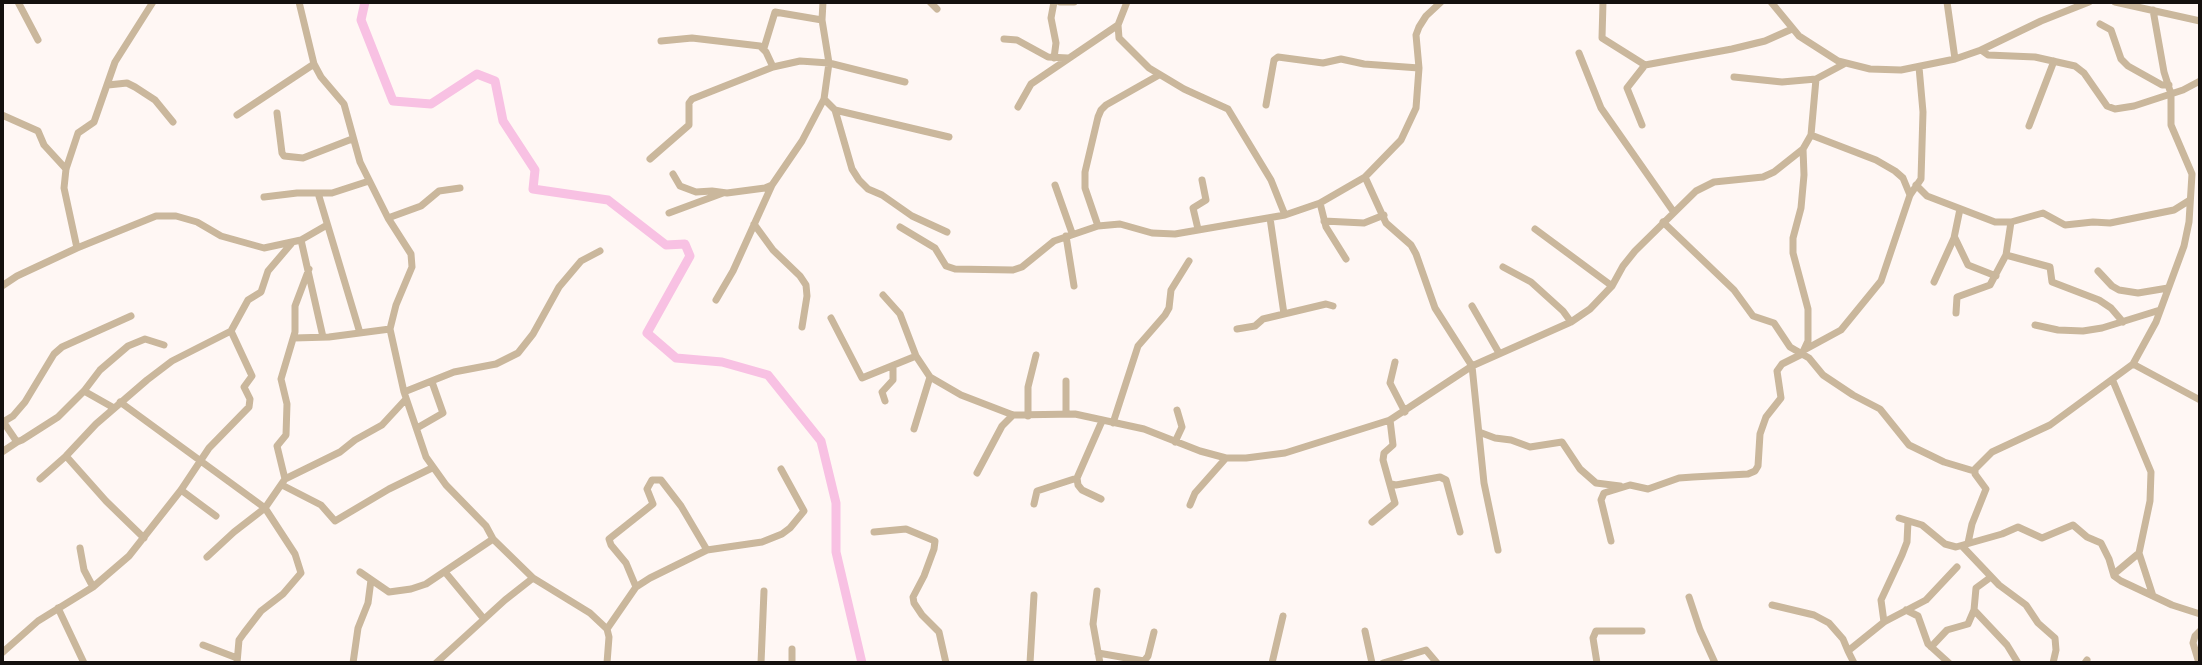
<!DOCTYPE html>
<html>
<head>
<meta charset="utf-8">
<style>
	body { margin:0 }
	#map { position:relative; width:2202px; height:665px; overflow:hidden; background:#fff7f4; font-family:"Source Sans 3",sans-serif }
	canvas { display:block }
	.frame { position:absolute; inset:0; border:4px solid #14100e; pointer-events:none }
</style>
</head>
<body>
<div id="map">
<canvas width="2202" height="665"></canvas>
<div class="frame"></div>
</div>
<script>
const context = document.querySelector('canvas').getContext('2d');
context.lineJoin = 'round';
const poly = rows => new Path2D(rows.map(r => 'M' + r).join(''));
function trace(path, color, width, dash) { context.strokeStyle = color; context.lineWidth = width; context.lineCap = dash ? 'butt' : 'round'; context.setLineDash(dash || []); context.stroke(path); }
const river = poly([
	[365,2,361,20,393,101,431,104,477,74,495,81,503,121,535,170,533,189,608,200,666,245,685,244,690,256,647,333,676,358,722,362,768,375,821,441,836,503,836,552,862,663]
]);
const minor = poly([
	[18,2,38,40],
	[299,2,314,64,321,77,344,104,360,162,388,218,411,254,412,267,396,305,390,329,404,392,426,457,446,485,486,526,493,539,533,578,590,613,607,629,609,637,607,663],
	[930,2,937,9],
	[1060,2,1074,2],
	[1127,2,1118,25,1119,38,1149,68,1184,89,1228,109,1271,180,1285,215],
	[1603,2,1602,38,1645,65,1732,49,1765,41,1792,29],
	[1771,2,1799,36,1838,61,1870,69,1901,70,1955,59,1981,50,2041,21,2089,2],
	[1947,2,1955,59],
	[2115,2,2200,21],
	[2100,24,2111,30,2121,59,2128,66,2162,85,2169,85],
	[1004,39,1017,40,1048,57,1068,58],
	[661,41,692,38,760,46,766,52,773,67],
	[764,48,775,12,822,20],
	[1981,50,1988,55,2035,57,2075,66,2084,73,2107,106,2115,109,2134,106,2183,90,2200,81],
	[1579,53,1601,108,1673,211],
	[1054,58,1056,43,1051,18,1054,2],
	[1734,77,1782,82,1816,79],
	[108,85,127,83,135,87,155,100,173,122],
	[824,99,835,110,852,169,859,180,868,189,882,195,912,216,947,232],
	[1266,105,1274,60,1278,57,1323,63,1341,59,1364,64,1419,68],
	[1018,107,1031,84,1118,25],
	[835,110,949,137],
	[277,113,282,153,284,156,303,158,352,139],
	[2,115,38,131,44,145,66,169],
	[237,115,314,64],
	[1642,125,1627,88,1645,65],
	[2029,126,2054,61],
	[1811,135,1876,160,1895,171,1903,178,1910,195],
	[650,159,689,125,689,103,692,99,773,67,800,61,829,63,905,82],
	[673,174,680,186,696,192,712,191,727,193,765,188,772,185,802,141,824,99,829,63,822,20,823,2],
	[1365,177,1386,223,1411,245,1416,254,1435,308,1472,366,1484,483,1498,550],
	[1055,185,1072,233],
	[1916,185,1927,196,1995,222,2011,222,2043,213,2065,225,2093,222,2110,223,2174,210,2190,200],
	[318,193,360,333],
	[264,197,297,193,332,193,369,181],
	[1320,203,1326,227,1346,259],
	[669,213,723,193],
	[388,218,421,206,439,191,460,188],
	[1270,218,1284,314],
	[1324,221,1364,223,1384,215],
	[1663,222,1734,290,1753,316,1774,323,1790,347,1809,358,1823,375,1853,395,1880,409,1909,445,1944,462,1974,471],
	[754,224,773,250,800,276,806,285,807,296,802,327],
	[1098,226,1085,188,1085,172,1098,117,1101,110,1106,105,1159,75],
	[900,227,935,248,946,266,955,269,1013,270,1022,267,1054,241,1098,226,1120,224,1152,233,1175,234,1285,215,1320,203,1365,177,1401,140,1416,108,1419,68,1416,35,1419,27,1426,16,1441,2],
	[1198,229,1193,208,1206,200,1202,180],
	[1535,229,1612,286],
	[1066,236,1074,286],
	[1955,238,1968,265,1996,276],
	[301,240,323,337],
	[77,248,64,188,66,169,78,133,94,122,115,62,153,2],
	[2006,255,2050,267,2052,282,2099,300,2111,308,2123,322],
	[1503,267,1531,282,1563,311,1571,322],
	[2098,271,2112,286,2119,290,2138,293,2168,288],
	[1934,282,1954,238,1960,209],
	[2,286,17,276,77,248,156,216,176,216,197,222,221,236,264,248,301,240,327,225],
	[883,295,900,314,916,356,930,377,961,395,1013,415,1075,414,1144,429,1200,451,1226,458,1246,458,1285,453,1390,420,1472,366,1571,322,1590,309,1612,286,1623,266,1635,251,1696,191,1714,182,1763,177,1774,172,1803,149,1811,135,1816,79,1844,64],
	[716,300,733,271,772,185],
	[1472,306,1499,353],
	[1956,313,1957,297,1990,285,2006,255,2011,222],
	[831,318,862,378,916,356],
	[2035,325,2058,330,2083,331,2102,328,2160,310],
	[1237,329,1255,326,1263,319,1326,304,1333,306],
	[294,338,329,337,390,329],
	[1806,349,1841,330,1881,281,1910,195,1921,179,1923,112,1919,67],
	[1395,362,1390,383,1405,412],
	[2133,364,2200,400],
	[2113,381,2151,472,2150,501,2139,553,2153,596],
	[84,391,114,408],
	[404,392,454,372,496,364,518,353,533,334,559,287,581,261,600,251],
	[885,401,882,392,893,380,893,366],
	[120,402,265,508,295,554,301,573,283,594,261,611,244,633,239,640,237,663],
	[1066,414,1066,381],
	[1028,416,1028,387,1036,355],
	[2,420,17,442,22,440,58,417,84,391,100,370,128,346,145,339,164,345],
	[3,422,13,416,25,402,54,354,62,347,131,316],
	[1113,423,1138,346,1165,315,1169,308,1171,290,1189,261],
	[417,428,443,413,432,382],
	[914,429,930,377],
	[1479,432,1495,438,1511,440,1530,447,1562,442,1580,469,1596,483,1620,486],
	[1175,442,1182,427,1177,410],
	[2,452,17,442],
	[66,456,106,501,144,538],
	[977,473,1002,426,1013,415],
	[40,479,66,456,96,424,147,380,172,361,231,331,248,300,261,292,268,271,291,244],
	[285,479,340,452,355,440,382,425,406,399],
	[1391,484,1396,485,1440,477,1446,480,1460,532],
	[282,485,321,505,335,521,389,489,432,468],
	[181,490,216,516],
	[1101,499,1082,490,1078,485,1077,478,1102,421],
	[1034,504,1037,491,1077,478],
	[1190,505,1195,493,1226,458],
	[1899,518,1922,525,1945,544,1956,547,2002,534,2018,527,2042,538,2073,525,2087,537,2101,543,2109,559,2114,576,2121,581,2172,605,2200,614],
	[1372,522,1395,503,1383,460,1384,453,1393,445,1390,420],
	[874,532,906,529,935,541,934,549,924,576,913,597,914,603,922,615,939,632,946,663],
	[1611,541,1601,500,1604,493,1630,485,1648,489,1679,478,1693,477,1748,474,1755,471,1758,466,1760,434,1766,417,1781,398,1777,371,1782,364,1802,354,1808,341,1808,309,1793,253,1793,238,1801,208,1804,175,1803,149],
	[1968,543,1972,524,1986,489,1975,474,1975,469,1992,452,2050,425,2133,364,2156,322,2184,246,2189,222,2192,174,2171,125,2171,94,2164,72,2153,10],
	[1962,546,1999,585,2026,605,2038,623,2055,638,2056,650,2053,663],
	[80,548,84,570,93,587],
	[207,557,234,532,265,508,285,479,277,446,286,435,287,404,281,379,295,332,295,306,309,269],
	[360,572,389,592,411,589,426,584,493,539],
	[445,572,484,619],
	[2114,574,2139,553],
	[636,587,626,563,611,545,609,539,653,504,647,489,652,480,661,480,681,506,707,550],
	[1097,591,1093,624,1100,663],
	[1689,597,1700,630,1715,663],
	[1772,605,1814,615,1829,623,1843,639,1848,651],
	[58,608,84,663],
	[1906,610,1918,616,1928,644,1949,663],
	[1974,610,2007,645,2018,663],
	[1884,622,1881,600,1902,555,1907,542,1908,521],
	[607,629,636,587,650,578,707,550,762,542,782,534,790,528,804,511,781,469],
	[1365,631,1372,663],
	[203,645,237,658],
	[1931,647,1947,630,1968,624,1974,610,1976,588,1991,577],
	[792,649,792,663],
	[2,653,38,621,93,587,129,556,181,490,209,448,249,407,250,399,244,387,252,376,231,331],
	[1098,653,1144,661,1148,656,1154,632],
	[353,663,358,628,368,603,371,580],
	[436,663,505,600,533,578],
	[761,663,764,591],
	[1030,663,1034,595],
	[1272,663,1283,616],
	[1383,663,1426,650,1437,663],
	[1597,663,1593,638,1596,631,1642,631],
	[1854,663,1848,651,1884,622,1926,600,1957,567],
	[2085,663,2087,660],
	[2199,663,2193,643,2195,636,2200,631]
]);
trace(river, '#f8c1e3', 9);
trace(minor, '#cab79c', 7);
</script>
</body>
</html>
